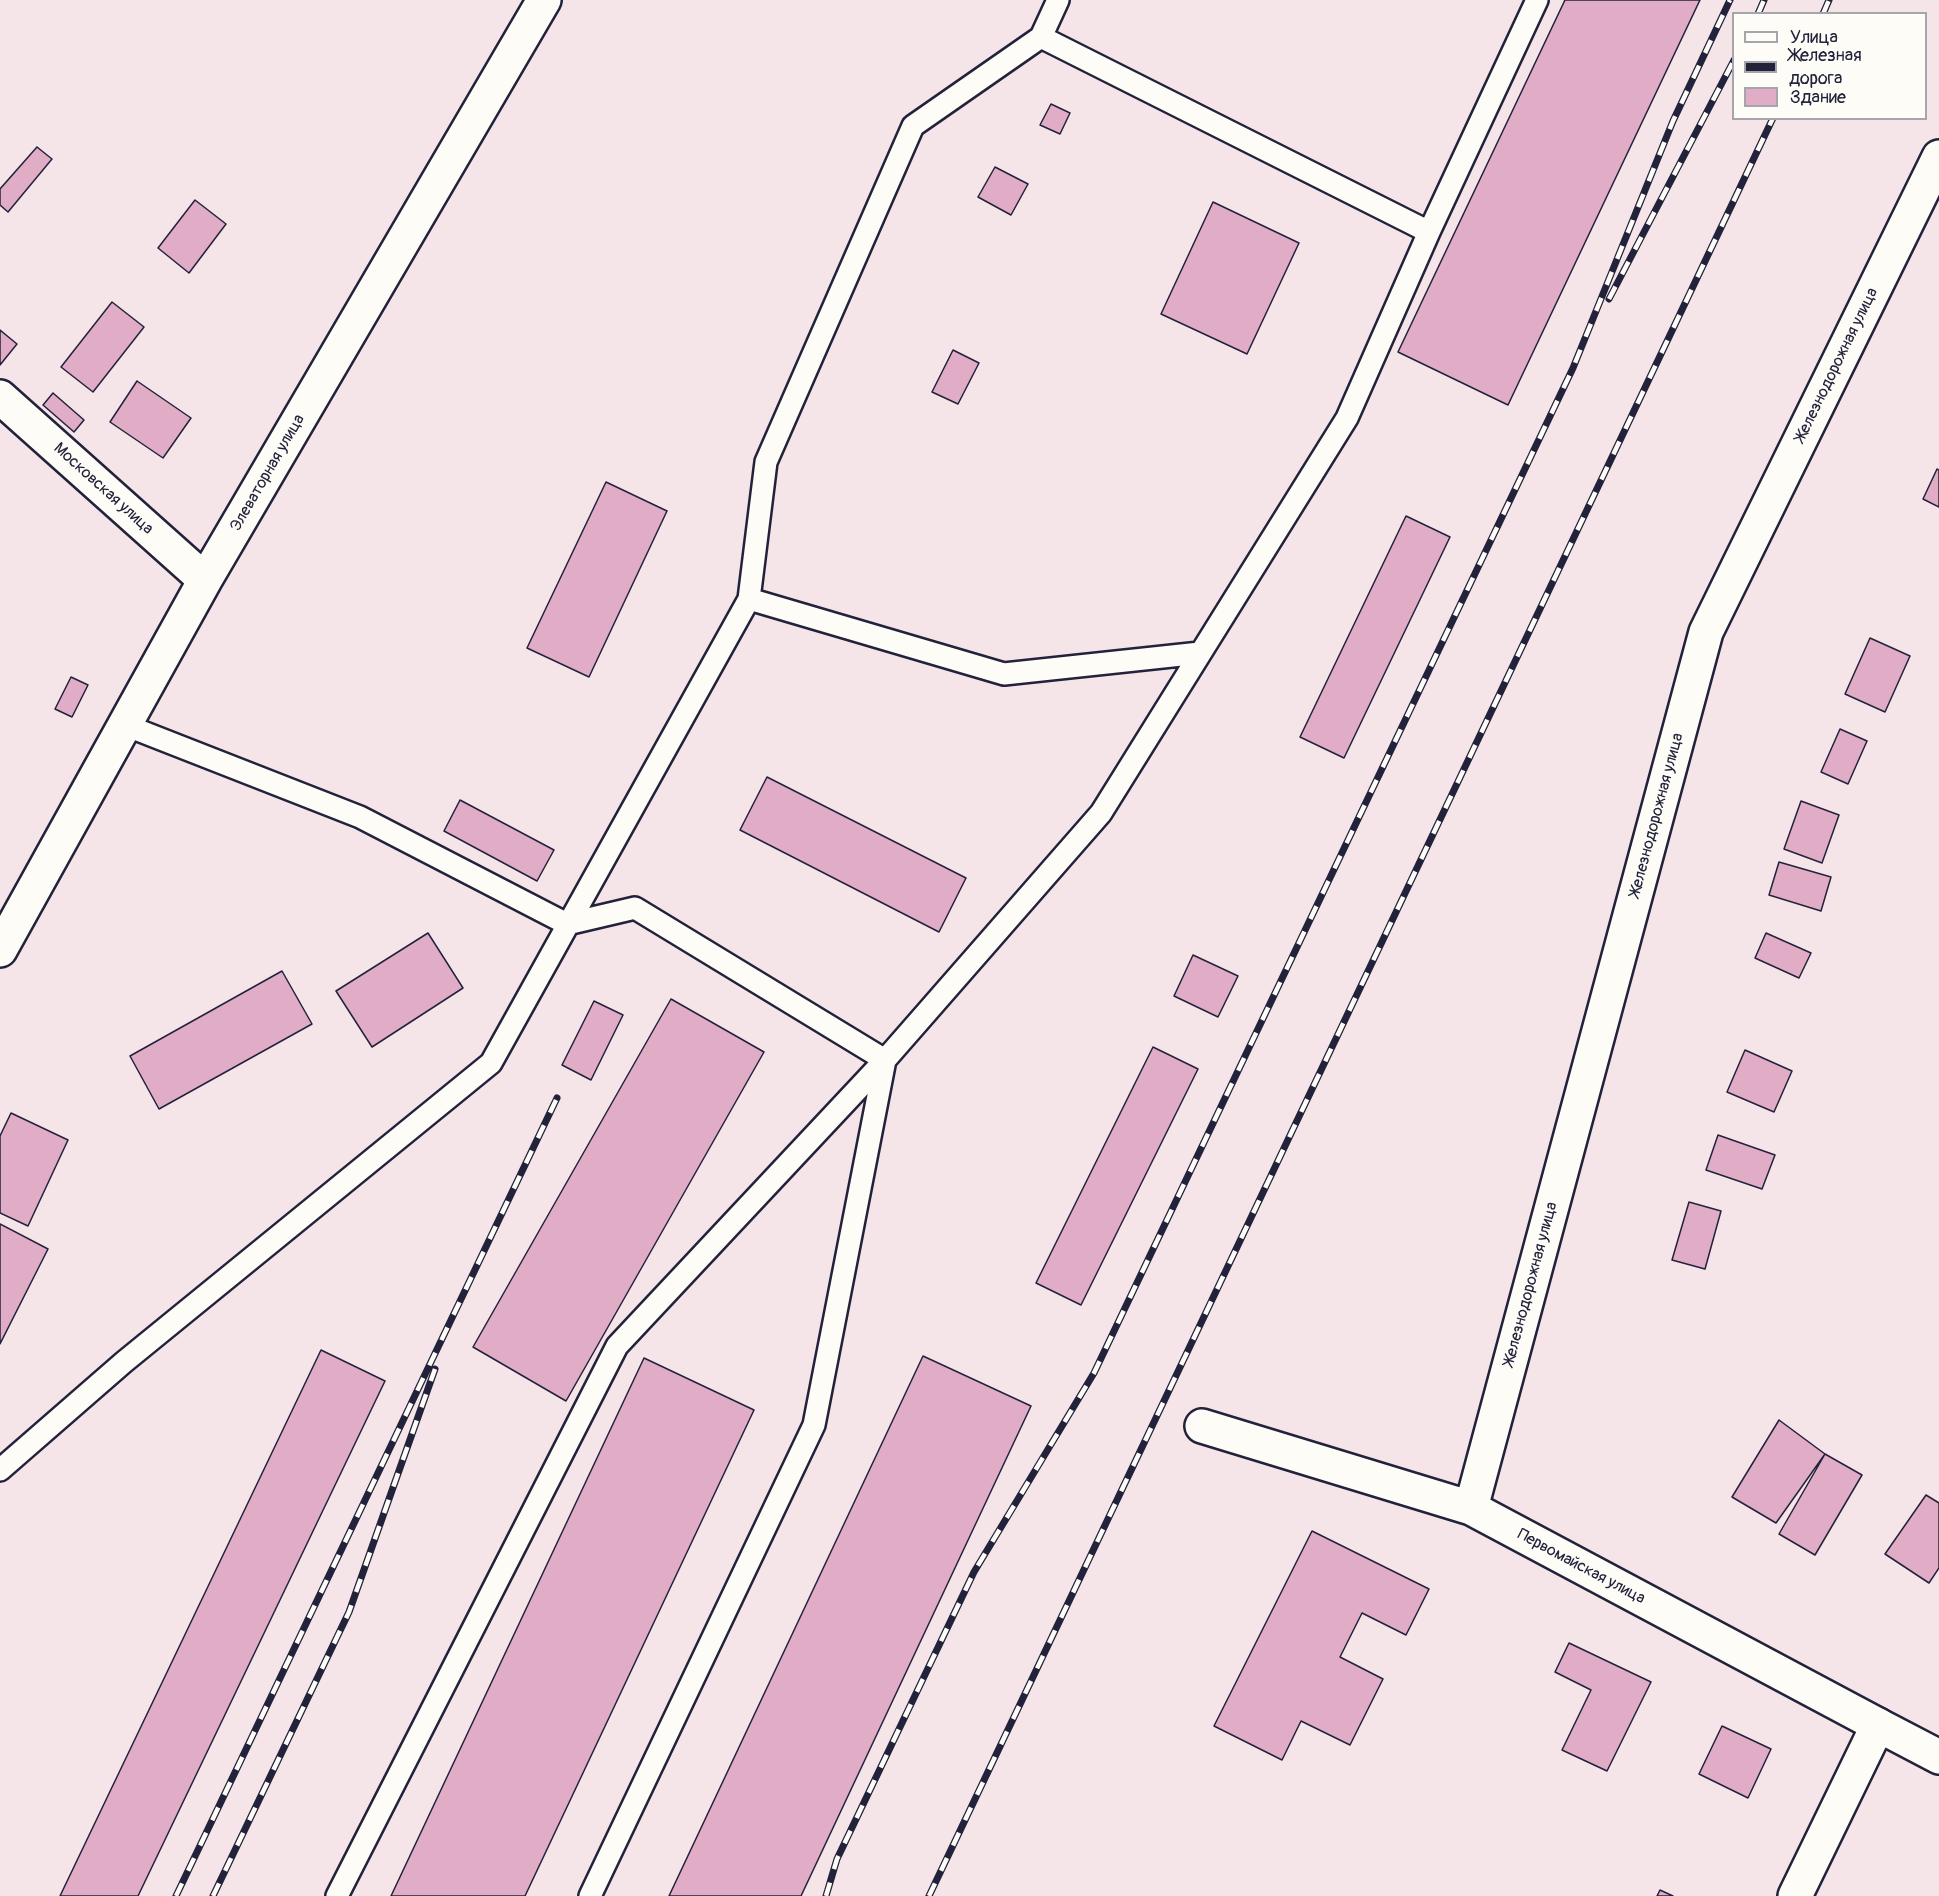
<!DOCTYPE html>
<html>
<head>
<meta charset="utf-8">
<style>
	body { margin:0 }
	#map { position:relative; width:1939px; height:1896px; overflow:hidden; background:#f5e4e8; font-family:Pangolin,sans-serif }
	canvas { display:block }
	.legend { position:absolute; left:1732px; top:12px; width:195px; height:108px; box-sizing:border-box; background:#fdfcf7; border:2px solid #a5a5ac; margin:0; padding:8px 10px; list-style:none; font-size:18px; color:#22223b }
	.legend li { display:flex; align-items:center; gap:12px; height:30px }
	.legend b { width:30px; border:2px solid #a5a5ac }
</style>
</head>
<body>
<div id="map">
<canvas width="1939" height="1896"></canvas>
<ul class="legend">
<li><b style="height:8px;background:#fdfcf7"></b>Улица</li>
<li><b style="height:8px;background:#22223b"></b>Железная дорога</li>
<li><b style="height:16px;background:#e1acc5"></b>Здание</li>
</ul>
</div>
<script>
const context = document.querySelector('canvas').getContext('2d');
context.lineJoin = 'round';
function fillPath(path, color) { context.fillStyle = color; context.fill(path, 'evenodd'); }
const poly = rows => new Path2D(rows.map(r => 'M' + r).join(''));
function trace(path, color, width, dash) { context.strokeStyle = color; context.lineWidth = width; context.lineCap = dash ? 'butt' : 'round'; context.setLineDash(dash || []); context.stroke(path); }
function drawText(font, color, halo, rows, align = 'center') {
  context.font = font + ' Pangolin,sans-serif'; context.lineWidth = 5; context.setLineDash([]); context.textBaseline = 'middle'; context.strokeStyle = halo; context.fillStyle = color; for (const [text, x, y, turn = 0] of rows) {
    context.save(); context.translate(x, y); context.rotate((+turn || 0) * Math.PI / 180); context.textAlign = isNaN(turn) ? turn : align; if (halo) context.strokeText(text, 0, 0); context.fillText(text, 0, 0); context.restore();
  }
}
const building = poly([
	[1565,0,1700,0,1508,405,1398,352,1565,0],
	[1051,104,1070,113,1060,134,1040,125,1051,104],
	[37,147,52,159,8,212,0,205,0,189,37,147],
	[995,167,1028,184,1011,215,978,197,995,167],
	[195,200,226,224,189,273,158,248,195,200],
	[1213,202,1299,243,1247,354,1161,314,1213,202],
	[112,302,144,327,93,392,61,367,112,302],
	[0,330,17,344,0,365,0,330],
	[953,350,979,363,958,404,932,392,953,350],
	[137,381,191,418,163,458,110,422,137,381],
	[53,393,84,420,74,432,43,405,53,393],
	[1937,469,1939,470,1939,507,1923,499,1937,469],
	[606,482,667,511,589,677,527,648,606,482],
	[1406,516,1450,537,1344,758,1300,737,1406,516],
	[1870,638,1910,656,1885,712,1845,694,1870,638],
	[71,677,88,685,72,717,55,709,71,677],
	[1840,729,1867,741,1848,784,1821,772,1840,729],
	[767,777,966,878,939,932,740,830,767,777],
	[460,800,554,850,537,881,444,831,460,800],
	[1801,801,1839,815,1822,863,1784,849,1801,801],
	[1779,862,1831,877,1821,911,1769,895,1779,862],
	[428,933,463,988,372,1047,336,991,428,933],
	[1766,933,1811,953,1799,978,1755,958,1766,933],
	[1193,955,1238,976,1218,1017,1174,996,1193,955],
	[282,971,312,1024,159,1109,130,1056,282,971],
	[671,999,764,1052,566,1401,473,1347,671,999],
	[594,1001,623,1015,591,1080,562,1065,594,1001],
	[1153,1047,1198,1069,1081,1305,1036,1283,1153,1047],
	[1745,1050,1792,1071,1774,1112,1727,1092,1745,1050],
	[11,1113,68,1140,28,1226,0,1213,0,1136,11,1113],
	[1718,1135,1775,1155,1762,1189,1706,1170,1718,1135],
	[1689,1202,1721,1211,1705,1269,1672,1260,1689,1202],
	[0,1224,48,1249,0,1344,0,1224],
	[321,1350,385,1381,138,1896,60,1896,321,1350],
	[923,1356,1031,1406,801,1896,669,1896,923,1356],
	[644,1358,754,1410,525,1896,391,1896,644,1358],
	[1779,1420,1825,1454,1776,1523,1732,1497,1779,1420],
	[1825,1454,1862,1475,1815,1555,1779,1534,1825,1454],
	[1926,1495,1939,1503,1939,1568,1929,1583,1885,1554,1926,1495],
	[1312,1531,1429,1589,1406,1635,1362,1613,1340,1657,1383,1679,1350,1745,1301,1721,1282,1760,1214,1726,1312,1531],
	[1569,1643,1651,1682,1607,1771,1562,1750,1591,1690,1555,1672,1569,1643],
	[1722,1726,1771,1749,1748,1798,1699,1774,1722,1726],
	[1660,1890,1673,1896,1657,1896,1660,1890]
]);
const lane = poly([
	[1041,37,1429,232],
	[749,599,1004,674,1200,653],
	[125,725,360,817,567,924,635,908,885,1060,814,1425,590,1896],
	[0,1470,124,1362,491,1063,749,599,766,462,913,126,1041,37,1058,0],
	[337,1896,617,1346,885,1060,1101,813,1347,418,1429,232,1537,0]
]);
const street = poly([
	[0,397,205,580],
	[0,950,205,580,544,0],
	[1202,1426,1471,1508,1878,1725],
	[1471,1508,1706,632,1939,157]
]);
const secondary = poly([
	[1795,1896,1878,1725,1939,1757]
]);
const rail = poly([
	[1758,14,1764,0],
	[1823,14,1829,0],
	[1609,299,1734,60],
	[176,1896,557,1098],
	[213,1896,349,1612,435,1369],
	[826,1896,837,1859,974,1572,1094,1373,1573,368,1673,121,1730,0],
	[929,1896,1773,118]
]);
const streetNames = [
	["Железнодорожная улица",1837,365,-64],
	["Элеваторная улица",268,473,-60],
	["Московская улица",103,489,42],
	["Железнодорожная улица",1657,815,-75],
	["Железнодорожная улица",1531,1284,-75],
	["Первомайская улица",1581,1567,28]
];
fillPath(building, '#e1acc5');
trace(building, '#22223b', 1.5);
trace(lane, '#22223b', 26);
trace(street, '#22223b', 38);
trace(secondary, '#22223b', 38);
trace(lane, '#fdfcf7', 21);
trace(street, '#fdfcf7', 33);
trace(secondary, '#fdfcf7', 33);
trace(rail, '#22223b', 7);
trace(rail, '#fdfcf7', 4.5, [14]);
drawText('16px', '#22223b', '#fdfcf7', streetNames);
</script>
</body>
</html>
